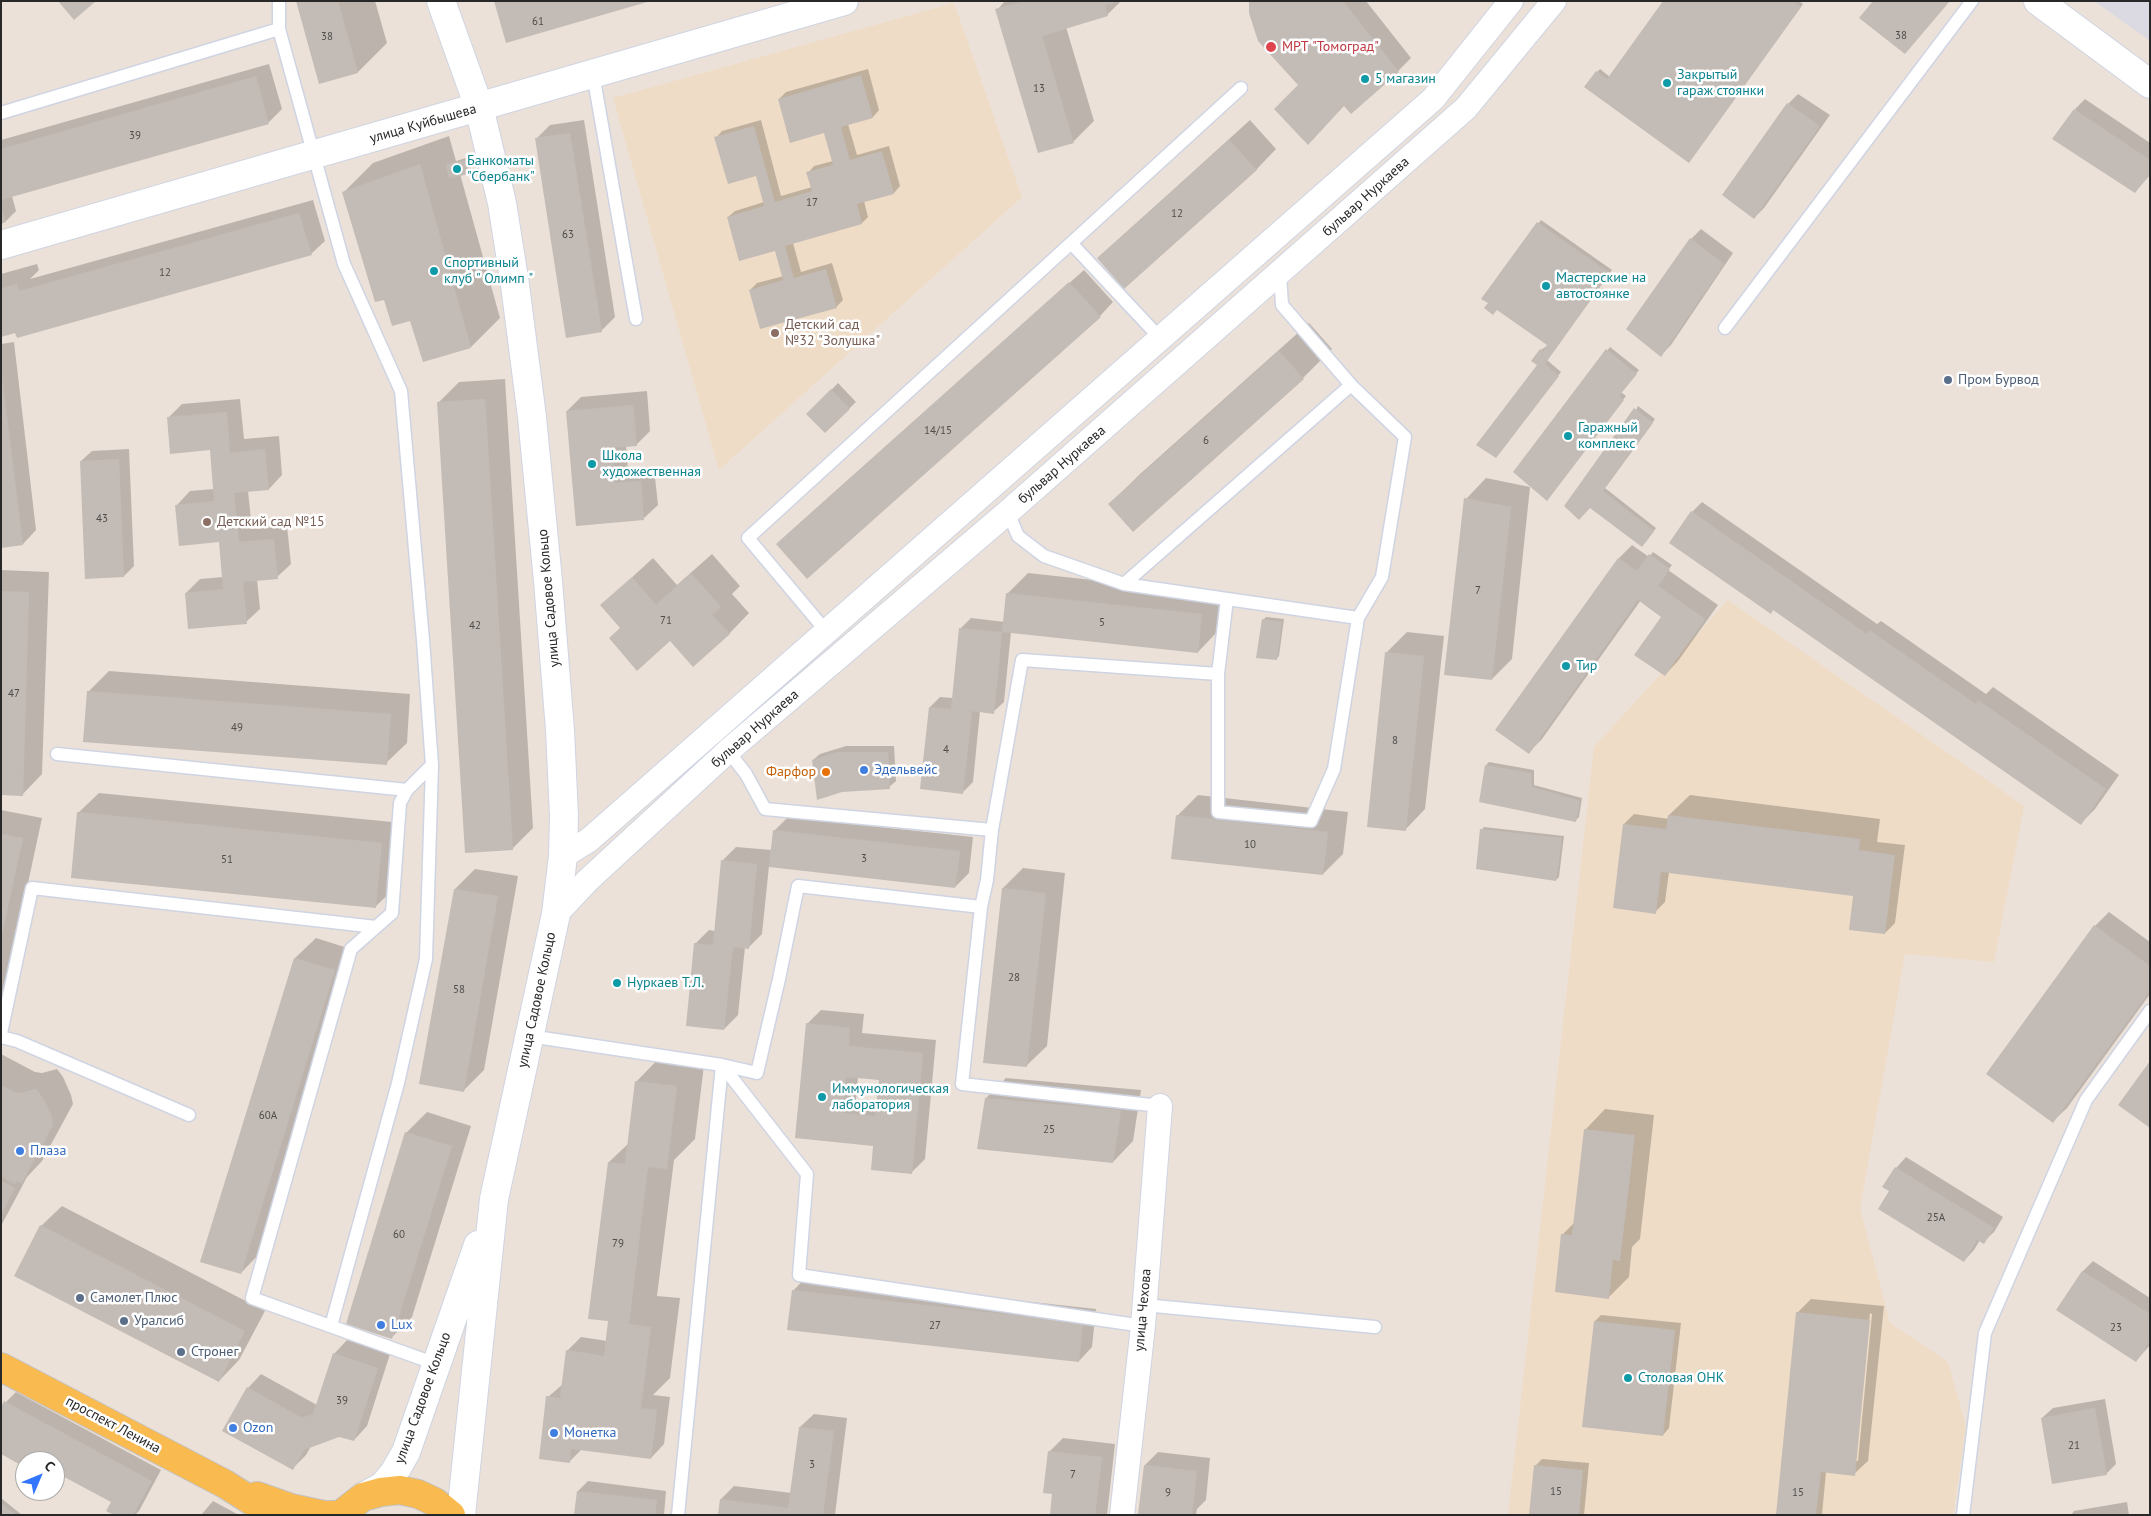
<!DOCTYPE html>
<html>
<head>
<meta charset="utf-8">
<style>
	body { margin:0 }
	#map { position:relative; width:2151px; height:1516px; overflow:hidden; background:#ece1d8; font-family:"PT Sans",sans-serif }
	canvas { display:block }
	.frame { position:absolute; inset:0; border:2px solid #282828; pointer-events:none }
	.north { position:absolute; left:15px; top:1451px; width:50px; height:50px; box-sizing:border-box; background:#fff; border:1px solid #a9a9a9; border-radius:50%; rotate:45deg; font-size:14px; font-weight:700; line-height:20px; text-align:center; color:#282828 }
	.north::after { content:''; display:block; margin:auto; width:18px; height:22px; background:#3275ff; clip-path:polygon(50% 0,100% 100%,50% 72%,0 100%) }
</style>
</head>
<body>
<div id="map">
<canvas width="2151" height="1516"></canvas>
<div class="frame"></div>
<div class="north">С</div>
</div>
<script>
const context = document.querySelector('canvas').getContext('2d');
context.lineJoin = 'round';
function fillPath(path, color) { context.fillStyle = color; context.fill(path, 'evenodd'); }
const poly = rows => new Path2D(rows.map(r => 'M' + r).join(''));
function trace(path, color, width, dash) { context.strokeStyle = color; context.lineWidth = width; context.lineCap = dash ? 'butt' : 'round'; context.setLineDash(dash || []); context.stroke(path); }
function drawText(font, color, halo, rows, align = 'center') {
  context.font = font + ' "PT Sans",sans-serif'; context.lineWidth = 5; context.setLineDash([]); context.textBaseline = 'middle'; context.strokeStyle = halo; context.fillStyle = color; for (const [text, x, y, turn = 0] of rows) {
    context.save(); context.translate(x, y); context.rotate((+turn || 0) * Math.PI / 180); context.textAlign = isNaN(turn) ? turn : align; if (halo) context.strokeText(text, 0, 0); context.fillText(text, 0, 0); context.restore();
  }
}
const industrial = poly([
	[2094,1,2150,1,2150,41]
]);
const education = poly([
	[954,3,1022,197,719,470,613,98],
	[1728,600,2024,806,1994,962,1905,954,1860,1208,1890,1323,1948,1362,1966,1426,1953,1515,1508,1515,1594,747]
]);
const shadow = poly([
	[297,1,375,1,387,43,358,72,320,83],
	[1005,1,1121,1,1107,15,1066,27,1094,121,1073,142,997,10],
	[1250,1,1366,1,1411,58,1398,71,1344,105,1299,86],
	[1665,1,1799,1,1803,4,1692,158,1597,72,1600,69,1610,77],
	[269,64,282,109,269,122,12,196,16,211,6,221,1,222,1,140],
	[868,69,879,110,873,117,848,124,857,155,889,146,900,186,894,193,864,201,868,217,862,223,793,243,801,272,832,263,843,300,836,307,750,290,757,283,784,276,776,249,728,217,735,211,764,202,757,175,716,138,722,131,761,120,781,196,812,187,808,173,814,166,833,161,825,132,779,99,786,92],
	[1798,94,1830,115,1764,208,1754,218,1788,104],
	[2085,99,2150,143,2150,175,2135,192,2075,109],
	[584,120,615,317,601,331,536,139,550,125],
	[1250,120,1276,149,1256,170,1098,258],
	[449,136,456,161,469,157,471,169,468,172,460,174,500,318,471,347,411,320,385,298,344,192,373,163],
	[313,200,325,241,311,254,1,335,1,274,37,264,39,270,30,279],
	[1541,220,1612,270,1547,360,1561,372,1499,454,1539,365,1541,350,1548,345,1483,298],
	[1701,229,1733,253,1671,345,1661,355,1691,239],
	[1084,270,1113,302,1100,316,791,531],
	[1309,323,1332,349,1303,378,1110,504,1139,475],
	[14,342,36,530,23,544,1,547,1,344],
	[1610,347,1639,370,1621,392,1626,396,1550,496,1515,472],
	[505,379,533,828,512,849,439,402,459,382],
	[838,383,856,402,825,432,808,414],
	[647,391,650,431,637,444,626,445,628,470,654,468,658,505,644,518,577,525,567,411,581,397],
	[240,399,244,439,279,436,282,475,269,489,248,491,252,529,287,526,291,564,277,577,257,579,260,609,246,622,186,593,200,579,223,577,220,541,177,505,190,491,214,489,211,449,168,418,182,404],
	[1638,406,1655,419,1605,488,1656,528,1645,543,1590,507],
	[129,449,134,566,124,576,81,461,92,451],
	[1486,478,1530,487,1512,659,1492,679,1466,499],
	[1702,502,1877,624,1881,621,1986,694,1993,687,2119,775,2095,809,2081,823,1774,609,1692,512],
	[1632,545,1649,557,1653,552,1672,565,1668,570,1718,605,1678,661,1665,675,1663,617,1641,600,1542,739,1529,752,1497,730,1619,558],
	[712,554,740,586,732,594,749,613,729,634,671,639,621,627,602,605,653,558,677,585],
	[1,570,49,572,42,774,22,795,1,794],
	[1028,573,1222,594,1218,631,1198,652,1011,632,1004,702,993,712,980,711,973,782,963,792,922,788,930,707,940,697,953,698,961,628,971,618,1005,622,1008,593],
	[1266,617,1284,619,1279,656,1276,659,1263,620],
	[1407,632,1444,636,1425,809,1405,830,1387,652],
	[109,671,410,694,407,743,386,763,88,692],
	[846,746,894,746,896,781,889,787,813,760,820,754],
	[1489,762,1534,770,1534,785,1582,798,1579,817,1576,820,1486,765],
	[99,793,402,823,396,887,375,907,78,813],
	[1198,795,1348,812,1343,854,1323,874,1177,816],
	[1690,795,1880,819,1877,842,1905,845,1895,923,1885,933,1854,895,1669,872,1665,902,1655,912,1624,824,1634,814,1669,819,1669,815],
	[1,810,42,818,4,995,1,998],
	[788,817,973,837,969,873,955,887,769,866,762,934,748,948,745,947,738,1015,724,1029,695,944,709,930,715,931,723,860,736,847,772,850,774,831],
	[1484,827,1564,836,1559,877,1556,880,1481,830],
	[1023,868,1065,873,1047,1046,1026,1066,1003,888],
	[475,869,518,876,484,1070,463,1091,421,1083,455,889],
	[2109,912,2150,942,2150,994,2067,1108,2053,1121,1987,1073,2095,926],
	[316,938,354,950,261,1252,241,1273,202,1261,295,958],
	[821,1010,864,1014,862,1033,936,1040,925,1159,911,1173,874,1144,797,1137,807,1024],
	[858,1077,880,1079,878,1102,856,1100],
	[665,1052,705,1057,695,1139,674,1160,657,1296,680,1298,670,1378,653,1395,670,1397,664,1444,651,1458,582,1449,569,1462,548,1397,563,1384,567,1351,581,1337,607,1341,610,1320,609,1162,629,1143,636,1082],
	[1,1054,35,1072,42,1073,57,1069,63,1077,71,1095,73,1104,42,1161,27,1177,1,1226],
	[1006,1078,1141,1090,1133,1141,1113,1162,986,1098],
	[1605,1109,1654,1115,1640,1239,1632,1247,1629,1277,1609,1297,1562,1235,1575,1222,1585,1130],
	[427,1112,471,1126,412,1317,392,1337,406,1133],
	[1906,1157,2003,1217,1994,1232,1983,1242,1980,1240,1974,1250,1964,1261,1890,1191,1896,1168],
	[62,1206,265,1311,239,1360,219,1381,41,1226],
	[2093,1261,2150,1298,2150,1345,2136,1361,2058,1310,2083,1271],
	[806,1277,1096,1309,1092,1347,1079,1361,793,1291],
	[1811,1299,1884,1306,1868,1461,1854,1474,1826,1472,1822,1515,1777,1515,1797,1313],
	[1870,1313,1872,1314,1858,1461,1855,1461],
	[1601,1315,1681,1323,1669,1428,1663,1435,1595,1321],
	[347,1340,390,1354,367,1426,354,1440,339,1435,311,1446,306,1455,293,1468,248,1388,261,1374,317,1405,334,1354],
	[16,1392,161,1470,139,1511,135,1515,116,1515,113,1501,55,1470,55,1461,38,1461,27,1455,19,1462,6,1402],
	[2105,1399,2116,1464,2106,1474,2042,1418,2053,1408],
	[814,1414,847,1418,835,1515,719,1515,721,1499,734,1486,792,1493,800,1427],
	[1063,1438,1115,1444,1107,1515,1051,1515,1053,1492,1049,1452],
	[1158,1452,1210,1458,1206,1500,1197,1509,1196,1515,1139,1515,1145,1465],
	[1542,1459,1589,1463,1584,1515,1531,1515,1536,1465],
	[588,1481,666,1491,664,1515,575,1515,578,1491],
	[1,1498,22,1515,1,1515],
	[213,1501,239,1515,201,1515],
	[2127,1502,2129,1515,2071,1515,2074,1511]
]);
const building = poly([
	[58,1,96,1,74,20],
	[296,1,338,1,358,73,319,84],
	[494,1,647,1,647,2,506,43],
	[1026,1,1116,2,1105,5,1108,16,1042,36,1074,143,1038,153,995,9],
	[1249,1,1343,1,1399,72,1351,114,1344,106,1308,145,1274,109,1298,85,1258,41,1249,13],
	[1663,1,1793,1,1801,7,1689,163,1584,87,1596,71,1607,79],
	[1873,1,1950,1,1905,54,1859,18],
	[861,75,873,118,841,127,850,160,882,151,894,194,857,204,862,224,785,246,794,278,826,269,837,308,760,329,749,290,783,280,775,251,739,261,727,217,764,206,756,176,728,184,714,137,754,126,775,202,812,191,806,172,833,165,824,133,790,143,778,99],
	[256,76,269,124,1,200,1,149],
	[1787,103,1820,126,1754,219,1722,195],
	[2074,109,2150,160,2150,174,2135,193,2052,139],
	[570,133,602,332,566,338,535,138],
	[1229,140,1257,170,1124,289,1097,258],
	[466,160,469,174,449,178,446,164],
	[420,164,471,348,423,362,410,321,392,326,384,300,375,302,342,192],
	[1,206,6,222,1,224],
	[299,213,312,255,17,338,15,333,1,337,1,288,17,284,19,291],
	[1537,222,1610,273,1545,364,1559,376,1496,458,1476,445,1537,365,1531,361,1540,349,1543,351,1547,345,1497,310,1493,315,1484,308,1488,303,1481,299],
	[1690,238,1724,264,1661,357,1626,329],
	[1069,282,1101,317,807,579,776,544],
	[1606,349,1637,374,1619,396,1624,400,1547,501,1513,472],
	[1279,351,1304,379,1133,532,1108,504],
	[1,369,23,545,1,548],
	[831,389,850,409,825,433,806,414],
	[485,399,513,850,465,853,437,402],
	[633,405,637,446,612,448,615,483,641,481,644,520,576,526,566,411],
	[1634,408,1653,423,1603,491,1654,531,1642,547,1590,508,1579,520,1564,506],
	[227,412,230,453,265,449,269,490,234,493,239,542,274,539,278,579,243,582,247,624,188,629,185,593,223,589,219,542,179,546,175,505,214,501,210,450,170,454,167,417],
	[119,459,124,577,85,579,80,461],
	[1464,498,1511,507,1492,680,1444,675],
	[1691,511,1867,634,1869,630,1976,704,1978,700,2106,789,2081,825,1773,610,1771,614,1669,543],
	[1649,554,1670,569,1658,586,1705,619,1665,676,1634,655,1661,617,1638,600,1529,754,1495,730,1618,558,1637,571],
	[691,573,721,607,712,615,730,634,693,667,670,641,637,671,609,638,620,628,600,605,632,577,656,605],
	[1,591,29,592,23,796,1,795],
	[1006,593,1202,614,1198,653,1002,632],
	[1262,619,1282,622,1277,660,1256,658],
	[959,628,1002,632,994,714,972,711,963,794,920,789,929,707,951,709],
	[1385,652,1424,656,1406,831,1367,827],
	[87,691,391,714,387,765,83,742],
	[838,752,888,752,890,789,842,792,817,800,812,760],
	[1485,765,1531,773,1532,787,1580,801,1576,822,1479,802],
	[77,812,382,843,376,908,71,878],
	[1176,815,1328,832,1323,875,1171,859],
	[1668,815,1860,839,1859,850,1895,855,1885,934,1849,930,1853,896,1661,872,1656,914,1613,908,1623,824,1666,829],
	[1480,829,1562,838,1556,881,1476,869],
	[773,830,960,851,955,888,769,867],
	[1,834,23,838,2,935,1,934],
	[721,860,757,864,749,949,733,947,724,1030,686,1026,694,943,713,945],
	[1002,888,1046,893,1027,1067,983,1063],
	[454,889,498,896,464,1092,419,1084],
	[2094,925,2150,966,2150,991,2053,1123,1986,1074],
	[294,958,335,970,241,1274,200,1262],
	[806,1023,850,1028,849,1046,923,1053,912,1174,871,1170,873,1146,795,1138],
	[846,1077,879,1080,875,1116,843,1113],
	[2150,1061,2150,1128,2118,1105],
	[635,1081,677,1086,667,1169,648,1167,629,1324,651,1327,641,1408,657,1410,651,1459,571,1449,570,1463,539,1459,546,1396,560,1398,566,1350,604,1356,608,1321,588,1319,608,1162,625,1164],
	[1,1085,14,1092,21,1093,36,1089,43,1098,52,1116,53,1125,22,1183,16,1181,15,1184,1,1176],
	[985,1098,1121,1110,1113,1163,977,1149],
	[1584,1129,1635,1135,1620,1261,1613,1260,1609,1299,1555,1292,1561,1234,1572,1235],
	[405,1132,452,1146,392,1339,346,1324],
	[1895,1167,1994,1228,1984,1244,1977,1240,1964,1262,1878,1209,1889,1191,1882,1187],
	[1,1181,15,1188,1,1215],
	[40,1225,245,1331,219,1382,14,1276],
	[2082,1271,2150,1314,2150,1341,2136,1362,2056,1310],
	[792,1290,1083,1323,1079,1362,787,1330],
	[1796,1312,1870,1320,1855,1476,1821,1472,1816,1515,1776,1515],
	[1594,1321,1675,1330,1663,1436,1582,1427],
	[333,1353,378,1368,354,1441,339,1437,304,1450,293,1470,222,1431,247,1387,302,1418,313,1414],
	[4,1401,152,1481,133,1515,114,1515,106,1511,111,1502,55,1472,55,1461,35,1461,24,1455,19,1464,1,1454,1,1407],
	[2095,1408,2107,1475,2052,1484,2041,1418],
	[799,1427,834,1431,823,1515,718,1515,720,1499,788,1508],
	[1048,1451,1102,1457,1095,1515,1050,1515,1052,1494,1043,1493],
	[1144,1465,1197,1471,1192,1515,1138,1515],
	[1534,1465,1583,1470,1579,1515,1529,1515],
	[577,1491,657,1500,655,1515,574,1515],
	[1,1503,16,1515,1,1515]
]);
const service = poly([
	[279,1,279,29,344,264,401,391,423,640,432,765,407,790,400,803,392,913,351,949,252,1298,436,1364],
	[593,74,636,319],
	[1,113,279,29],
	[1071,243,1160,338],
	[1725,328,1972,1],
	[1008,512,1018,536,1044,556,1124,584,1358,618,1382,577,1405,437,1351,385,1282,305,1280,274],
	[1124,584,1351,385],
	[826,631,748,538,1241,88],
	[1218,674,1218,812,1311,821,1334,769,1358,618],
	[728,751,746,774,765,809,992,830,1022,660,1218,674,1227,599],
	[57,754,407,790],
	[981,907,962,1084,1160,1106],
	[1,1033,32,888,376,927],
	[529,1036,722,1065,757,1073,779,979,798,886,981,907,987,880,992,830],
	[1,1037,17,1041,189,1115],
	[722,1065,807,1174,799,1275,1143,1326],
	[1144,1305,1375,1327],
	[331,1326,398,1083,426,959,432,765],
	[678,1515,722,1065],
	[1963,1515,1985,1333,2086,1100,2150,1011]
]);
const minor = poly([
	[563,856,589,840,1433,99,1511,1],
	[556,914,588,880,728,751,1008,512,1466,108,1554,1],
	[1122,1515,1143,1326,1160,1106]
]);
const tertiary = poly([
	[2038,1,2150,84],
	[1,245,844,1]
]);
const secondary = poly([
	[441,1,479,107,502,203,515,285,532,417,548,581,560,730,564,816,563,856,556,914,494,1199,461,1515],
	[363,1497,383,1486,394,1473,406,1452,478,1245]
]);
const primary = poly([
	[1,1367,225,1484,274,1515],
	[257,1496,291,1508,324,1515,340,1515],
	[340,1515,363,1497,381,1492,400,1490,418,1494,435,1502,451,1515]
]);
const markers = [
	[1271,47,6,"#e0444e"],
	[1365,79,5,"#0f9aa8"],
	[1667,83,5,"#0f9aa8"],
	[457,169,5,"#0f9aa8"],
	[434,271,5,"#0f9aa8"],
	[1546,286,5,"#0f9aa8"],
	[775,333,5,"#8d6e63"],
	[1948,380,5,"#5c6f8a"],
	[1568,436,5,"#0f9aa8"],
	[592,464,5,"#0f9aa8"],
	[207,522,5,"#8d6e63"],
	[1566,666,5,"#0f9aa8"],
	[864,770,5,"#3f7fe0"],
	[826,772,5,"#e8710a"],
	[617,983,5,"#0f9aa8"],
	[822,1097,5,"#0f9aa8"],
	[20,1151,5,"#3f7fe0"],
	[80,1298,5,"#5c6f8a"],
	[124,1321,5,"#5c6f8a"],
	[381,1325,5,"#3f7fe0"],
	[181,1352,5,"#5c6f8a"],
	[1628,1378,5,"#0f9aa8"],
	[233,1428,5,"#3f7fe0"],
	[554,1433,5,"#3f7fe0"]
];
const numberNames = [
	["61",538,22],
	["38",1901,36],
	["38",327,37],
	["13",1039,89],
	["39",135,136],
	["17",812,203],
	["12",1177,214],
	["63",568,235],
	["12",165,273],
	["14/15",938,431],
	["6",1206,441],
	["43",102,519],
	["7",1478,591],
	["71",666,621],
	["5",1102,623],
	["42",475,626],
	["47",14,694],
	["49",237,728],
	["8",1395,741],
	["4",946,750],
	["10",1250,845],
	["3",864,859],
	["51",227,860],
	["28",1014,978],
	["58",459,990],
	["60А",268,1116],
	["25",1049,1130],
	["25А",1936,1218],
	["60",399,1235],
	["79",618,1244],
	["27",935,1326],
	["23",2116,1328],
	["39",342,1401],
	["21",2074,1446],
	["3",812,1465],
	["7",1073,1475],
	["15",1556,1492],
	["9",1168,1493],
	["15",1798,1493]
];
const healthNames = [
	["МРТ \"Томоград\"",1282,47]
];
const cultureNames = [
	["Закрытый",1677,75],
	["гараж стоянки",1677,91],
	["5 магазин",1375,79],
	["Банкоматы",467,161],
	["\"Сбербанк\"",467,177],
	["Спортивный",444,263],
	["клуб \" Олимп \"",444,279],
	["Мастерские на",1556,278],
	["автостоянке",1556,294],
	["Гаражный",1578,428],
	["комплекс",1578,444],
	["Школа",602,456],
	["художественная",602,472],
	["Тир",1576,666],
	["Нуркаев Т.Л.",627,983],
	["Иммунологическая",832,1089],
	["лаборатория",832,1105],
	["Столовая ОНК",1638,1378]
];
const streetNames = [
	["улица Куйбышева",423,124,-16],
	["бульвар Нуркаева",1366,197,-42],
	["бульвар Нуркаева",1062,465,-41],
	["улица Садовое Кольцо",549,598,-95],
	["бульвар Нуркаева",755,729,-41],
	["улица Садовое Кольцо",537,1000,-78],
	["улица Чехова",1143,1310,-85],
	["улица Садовое Кольцо",423,1398,-70],
	["проспект Ленина",113,1425,28]
];
const educationNames = [
	["Детский сад",785,325],
	["№32 \"Золушка\"",785,341],
	["Детский сад №15",217,522]
];
const serviceNames = [
	["Пром Бурвод",1958,380],
	["Самолет Плюс",90,1298],
	["Уралсиб",134,1321],
	["Стронег",191,1352]
];
const shopNames = [
	["Эдельвейс",874,770],
	["Плаза",30,1151],
	["Lux",391,1325],
	["Ozon",243,1428],
	["Монетка",564,1433]
];
const foodNames = [
	["Фарфор",816,772]
];
fillPath(industrial, '#dbdae3');
fillPath(education, '#efdcc6');
fillPath(shadow, '#0003');
fillPath(building, '#c3bbb5');
trace(service, '#ced4e2', 15);
trace(minor, '#ced4e2', 26);
trace(tertiary, '#ced4e2', 30);
trace(secondary, '#ced4e2', 30);
trace(primary, '#c3c3c3', 30);
trace(service, '#fff', 12);
trace(minor, '#fff', 24);
trace(tertiary, '#fff', 28);
trace(secondary, '#fff', 28);
trace(primary, '#f9ba50', 28);
for (const [x, y, r, color] of markers) { const dot = new Path2D(); dot.arc(x, y, r, 0, 2 * Math.PI); context.fillStyle = color; context.fill(dot); trace(dot, '#fff', 2); }
drawText('11px', '#4f4d4b', null, numberNames);
drawText('14px', '#be3a42', '#fff', healthNames, 'left');
drawText('14px', '#0d838f', '#fff', cultureNames, 'left');
drawText('14px', '#282828', '#fff', streetNames);
drawText('14px', '#785e54', '#fff', educationNames, 'left');
drawText('14px', '#4e5e75', '#fff', serviceNames, 'left');
drawText('14px', '#366cbe', '#fff', shopNames, 'left');
drawText('14px', '#c56008', '#fff', foodNames, 'right');
</script>
</body>
</html>
